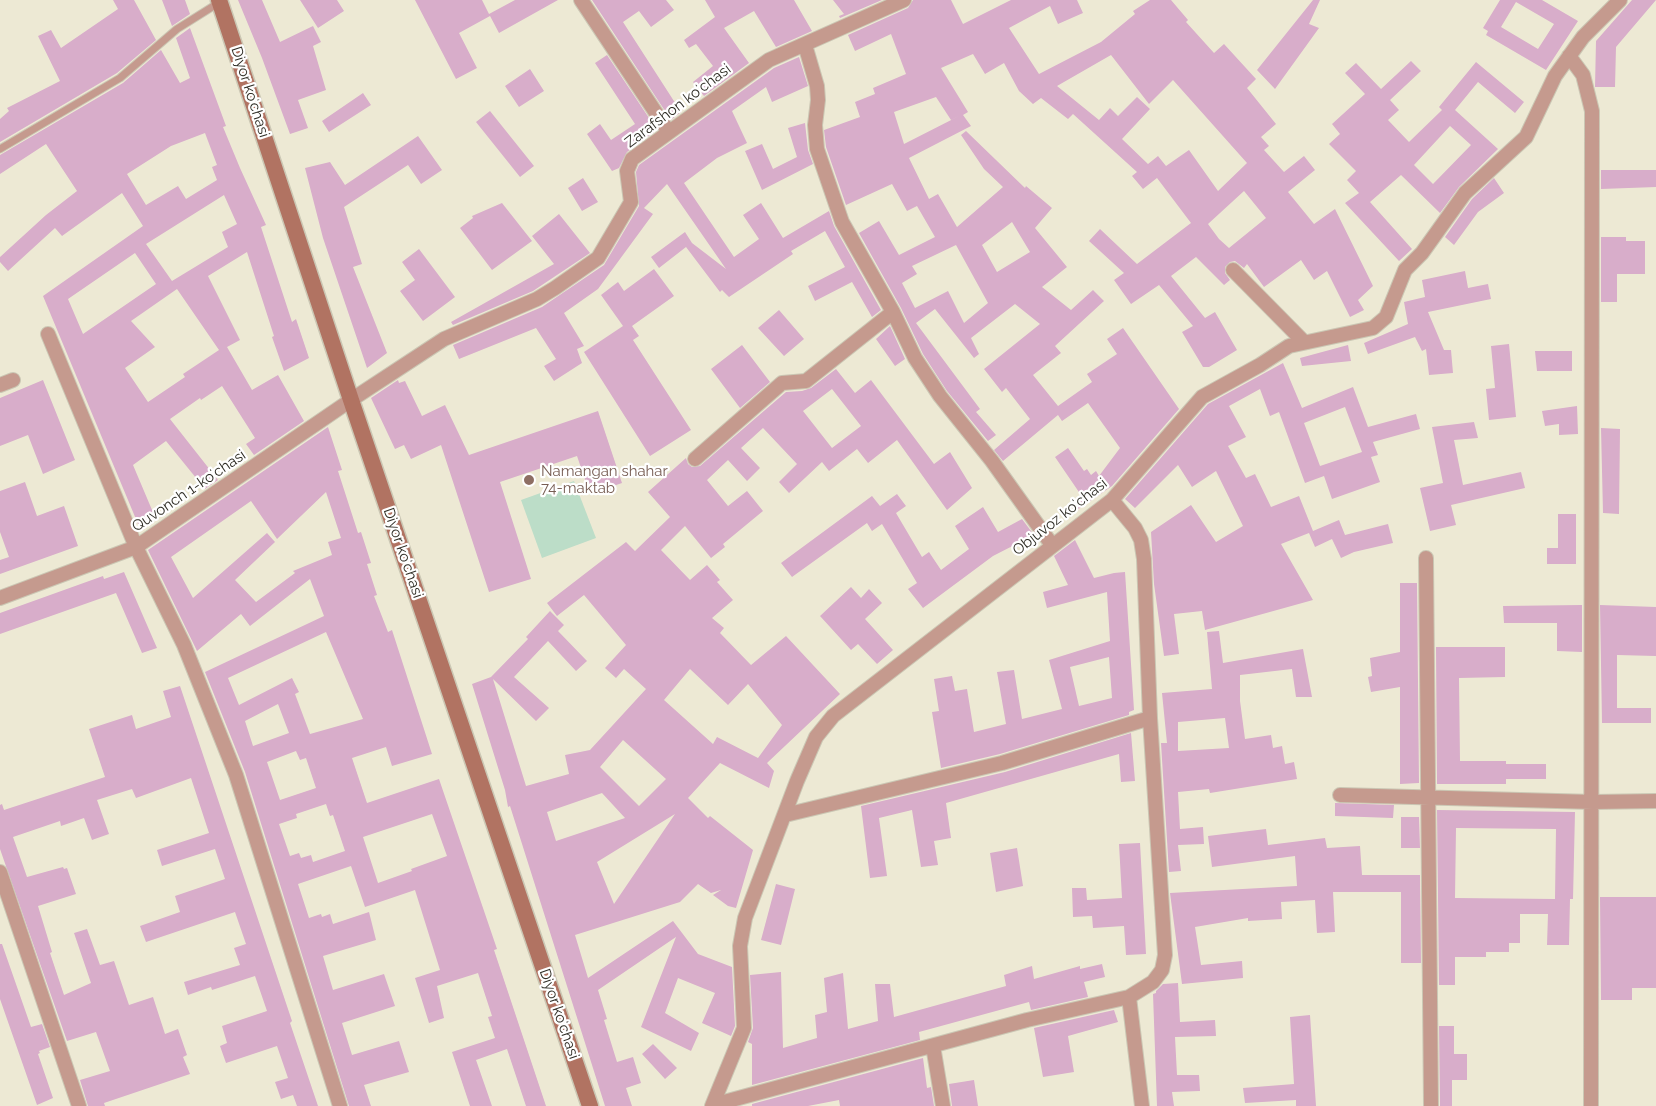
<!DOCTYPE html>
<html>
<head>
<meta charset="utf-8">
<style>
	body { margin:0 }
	canvas { display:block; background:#ede9d4 }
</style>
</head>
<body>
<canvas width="1656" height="1106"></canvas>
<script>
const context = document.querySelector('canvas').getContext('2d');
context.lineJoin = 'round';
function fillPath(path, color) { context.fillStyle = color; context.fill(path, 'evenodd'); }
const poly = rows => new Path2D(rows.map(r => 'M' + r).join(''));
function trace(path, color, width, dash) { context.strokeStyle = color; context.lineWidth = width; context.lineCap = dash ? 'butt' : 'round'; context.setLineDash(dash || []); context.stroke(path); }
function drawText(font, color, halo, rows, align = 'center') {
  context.font = font + ' Raleway,sans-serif'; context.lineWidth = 4.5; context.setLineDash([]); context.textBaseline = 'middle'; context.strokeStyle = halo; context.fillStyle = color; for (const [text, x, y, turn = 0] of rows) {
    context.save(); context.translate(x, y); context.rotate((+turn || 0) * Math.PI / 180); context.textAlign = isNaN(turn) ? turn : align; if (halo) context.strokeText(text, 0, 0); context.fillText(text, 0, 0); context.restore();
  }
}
const green = poly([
	[574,481,596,538,542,558,521,500]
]);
const building = poly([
	[113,0,134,0,156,40,117,73,0,142,0,119,9,111,7,108,60,81,38,36,51,30,61,48,118,9],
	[162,0,185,0,190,14,172,26],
	[238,0,262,0,280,42,313,26,321,42,313,46,326,90,298,100,308,128,290,134,262,58],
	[300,0,337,0,344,11,318,28],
	[415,0,482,0,490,16,459,33,477,68,456,79],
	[515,0,558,0,499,33,489,14],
	[592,0,666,0,674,10,651,27,639,11,623,22,681,112,671,120],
	[705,0,794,0,812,31,776,47,754,11,724,28,749,63,704,96,693,82,713,66,696,44,689,48,684,40,715,17],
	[833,0,882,0,840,18,839,16,844,14],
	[913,0,951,0,963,24,1011,0,1077,0,1083,13,1058,24,1050,6,1009,28,1039,74,1101,42,1135,14,1133,11,1150,0,1171,0,1188,20,1186,22,1214,53,1224,44,1256,79,1247,88,1276,124,1261,137,1269,146,1264,150,1284,172,1304,156,1315,170,1288,192,1314,224,1335,209,1373,286,1358,300,1364,310,1350,317,1327,271,1314,280,1301,260,1264,287,1247,264,1244,268,1235,261,1230,262,1225,267,1225,273,1230,280,1224,285,1196,257,1171,276,1205,318,1215,312,1237,350,1209,367,1203,367,1182,332,1193,326,1159,285,1131,304,1114,280,1124,273,1089,241,1100,229,1137,264,1191,223,1157,178,1143,189,1132,176,1137,172,1073,114,1068,119,1041,98,1033,104,1019,91,1004,63,985,74,973,54,941,68,968,112,963,115,971,126,909,158,929,199,938,194,957,227,1003,187,984,169,961,135,966,131,1025,188,1026,186,1052,208,1035,228,1067,267,1042,287,1071,310,1093,290,1104,301,1055,346,1061,353,1033,375,1058,406,1092,382,1087,374,1117,354,1107,339,1123,328,1179,409,1112,486,1077,510,1076,509,1083,498,1055,457,1068,448,1084,471,1087,469,1091,475,1096,471,1099,476,1120,448,1088,403,1062,421,1058,415,1003,461,994,450,1030,419,1006,388,1002,392,984,369,1040,324,1015,304,971,338,979,354,974,358,935,309,916,323,980,409,976,412,996,435,988,441,947,391,923,354,901,308,859,233,879,221,899,255,935,237,917,206,907,211,892,184,846,205,826,147,824,130,860,117,855,102,875,94,873,88,906,74,891,34,855,51,848,35,908,8],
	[1111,55,1149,104,1173,80,1247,163,1218,191,1189,150,1166,166,1158,156,1148,164,1122,139,1150,109,1137,97,1118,116,1110,108,1099,120,1057,86],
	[936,97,951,120,961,115,904,144,894,112],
	[1244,191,1266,218,1229,248,1219,239,1208,224],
	[1012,222,1030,252,997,272,982,245],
	[956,245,988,303,964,323,948,291,915,308,902,283,917,274,912,266],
	[1313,0,1320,0,1309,24,1319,28,1275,89,1257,70],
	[1500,0,1542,0,1578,21,1546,70,1486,35,1488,31,1483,28],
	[1516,2,1554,24,1538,49,1501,27],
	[1632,0,1656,0,1616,47,1615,87,1595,87,1596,41],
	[190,28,226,126,223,127,240,168,266,225,261,227,292,322,296,319,309,358,284,371,272,337,274,336,247,252,208,276,240,340,227,347,252,390,278,375,304,421,254,455,246,444,255,438,222,386,201,400,200,398,170,419,218,480,205,489,166,441,133,465,155,517,138,524,43,296,143,226,122,193,62,236,55,228,8,271,0,262,0,257,46,215,77,191,46,144,0,174,0,155,123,83,161,50,180,83,190,78,176,38],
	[205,133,217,165,212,167,217,180,186,199,178,186,146,205,127,174,171,146],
	[224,195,237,224,222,232,228,247,172,281,146,244],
	[135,253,156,284,83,334,68,299],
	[177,289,219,350,183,374,185,377,148,402,125,368,155,347,131,321],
	[607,55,657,130,627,152,619,168,612,171,587,134,600,124,611,140,635,124,595,63],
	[799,57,808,86,772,102,766,87,732,111,747,143,717,158,684,183,734,257,759,239,743,215,761,203,783,238,829,211,834,226,881,310,872,317,852,282,815,301,808,286,845,267,825,231,791,251,793,254,729,297,722,290,720,292,686,247,659,268,651,257,685,232,692,243,726,269,667,184,644,208,653,214,598,289,564,313,584,346,577,349,582,363,554,381,544,366,556,359,536,328,459,359,453,345,542,307,604,265,639,206,636,172,639,165,774,68],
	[1411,61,1421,71,1390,100,1399,110,1388,120,1409,142,1442,110,1439,107,1476,62,1524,102,1515,113,1478,82,1455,110,1498,149,1459,187,1440,213,1401,175,1370,202,1412,249,1399,261,1345,203,1359,193,1347,180,1356,171,1329,144,1340,134,1332,124,1365,94,1345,73,1356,63,1381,89],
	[1450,126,1471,145,1433,184,1414,165],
	[530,69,544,91,519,107,505,86],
	[363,93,371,105,329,132,322,121],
	[490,111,534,166,520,177,476,122],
	[805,123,808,150,813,164,762,190,745,151,762,144,773,169,797,157,788,128],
	[418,136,442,170,421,184,408,165,344,207,362,264,353,267,387,353,367,368,323,238,305,168,330,162,345,185],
	[1601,170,1656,170,1656,187,1601,189],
	[583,178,598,202,582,211,568,188],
	[1494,178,1504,193,1478,212,1454,245,1445,237,1472,199],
	[502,203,532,241,492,270,460,228,473,218,472,216],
	[559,214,590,253,533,291,453,325,451,322,554,264,532,236],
	[1601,237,1626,237,1626,241,1645,241,1645,274,1617,274,1617,302,1601,302],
	[419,249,455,297,423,321,400,291,415,280,402,262],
	[654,269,674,296,632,326,639,336,633,340,691,430,650,456,584,352,623,326,601,295,618,282,624,291],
	[1465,271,1468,288,1488,284,1491,299,1428,312,1444,350,1451,350,1453,373,1429,375,1426,349,1422,351,1415,337,1368,354,1364,343,1408,324,1404,302,1425,297,1422,280],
	[779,310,804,339,784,356,758,328],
	[890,326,905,359,895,366,876,339],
	[1509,344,1516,417,1489,420,1486,389,1495,388,1491,346],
	[742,345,770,382,740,408,711,369],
	[1348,345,1351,361,1302,366,1300,358],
	[1535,351,1572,351,1572,371,1537,371],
	[1283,363,1302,408,1353,387,1368,427,1416,414,1420,429,1373,442,1378,455,1371,457,1380,482,1332,499,1324,476,1305,483,1279,412,1270,416,1260,389,1229,406,1246,437,1228,446,1246,478,1255,474,1271,507,1299,496,1313,531,1339,520,1345,535,1388,524,1393,543,1354,552,1341,558,1332,539,1315,547,1309,533,1281,544,1313,600,1205,630,1202,611,1174,614,1179,654,1164,656,1154,584,1151,532,1191,505,1216,542,1243,526,1216,471,1192,487,1178,465,1135,508,1125,499,1208,404],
	[1345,407,1362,452,1320,466,1323,474,1304,423],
	[836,369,855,393,871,380,934,464,950,452,972,488,947,510,897,440,868,463,857,449,829,471,822,462,789,493,779,482,797,464,763,428,741,448,760,468,747,481,728,460,707,480,728,506,747,491,763,511,723,544,725,547,711,558,685,526,661,550,690,580,707,565,720,580,717,582,733,600,712,618,724,628,720,633,751,665,786,636,840,694,767,763,774,771,769,788,720,763,688,798,708,818,710,816,753,850,736,908,728,906,713,895,721,890,711,893,698,884,680,902,575,935,588,978,673,921,698,954,732,967,735,1026,731,1036,702,1023,715,993,678,978,665,1013,699,1033,691,1051,641,1027,676,937,598,990,607,1019,604,1020,617,1062,633,1057,641,1083,626,1088,632,1106,605,1106,510,806,508,807,505,790,472,684,491,677,528,639,526,637,550,611,564,625,558,631,587,661,576,671,548,641,514,677,549,708,536,721,493,679,526,786,569,774,565,755,590,750,646,689,624,669,616,678,605,668,626,645,584,595,557,616,547,603,626,542,635,551,670,517,648,492,686,458,688,464,692,467,700,466,786,392,802,391,811,388],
	[832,389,861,426,832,448,803,411],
	[690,669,728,705,748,684,782,725,758,758,717,737,713,744,664,700],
	[623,740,666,779,639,806,600,767],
	[602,793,625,818,556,841,547,812],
	[675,814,614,904,597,862],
	[43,380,75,460,43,474,28,435,0,446,0,398],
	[398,380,399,383,405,381,422,416,445,405,469,455,598,411,622,483,590,494,577,456,500,482,531,579,489,592,441,445,411,459,404,445,395,449,371,398],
	[1577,406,1578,434,1559,435,1559,424,1545,426,1542,411],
	[1474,422,1478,438,1454,440,1463,485,1521,472,1525,488,1451,505,1456,525,1430,531,1420,488,1443,483,1432,427],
	[328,427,342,470,338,471,358,533,361,532,371,563,367,564,377,595,374,596,388,632,392,630,432,754,392,766,386,747,352,758,367,803,439,779,497,949,494,950,546,1106,526,1106,507,1049,476,1060,492,1106,470,1106,452,1052,495,1038,488,1017,492,1016,478,973,437,986,444,1018,429,1023,415,978,440,970,415,890,365,907,351,866,298,884,309,918,321,914,322,917,330,914,333,924,369,912,376,940,323,956,333,990,384,974,395,1006,342,1023,352,1055,399,1041,409,1072,364,1085,371,1106,349,1106,245,772,205,672,324,616,310,579,250,626,241,614,197,651,148,550],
	[326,492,341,538,328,542,332,555,293,571,295,573,256,602,235,580,275,542,267,533,193,598,171,557,251,501,277,539],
	[326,632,363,719,310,734,295,694,299,692,292,678,239,705,228,678],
	[278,704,289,733,253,746,245,721],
	[296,751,300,760,306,758,316,788,280,800,267,762],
	[326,804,330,816,333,815,345,851,313,862,311,855,301,858,299,853,290,856,279,824,297,818,296,814],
	[432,814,447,856,411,869,412,871,378,883,363,837],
	[1601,428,1620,429,1619,514,1603,513],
	[25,482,37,516,64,506,78,546,0,574,0,560,9,557,0,532,0,491],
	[897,494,906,506,896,513,922,557,929,552,941,570,969,549,955,526,983,507,998,532,1022,519,1034,535,993,556,923,608,908,589,917,583,882,524,872,531,867,523,792,577,781,563,872,496,880,506],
	[1558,514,1576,514,1576,564,1547,564,1547,548,1558,548],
	[1075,540,1094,578,1114,573,1125,572,1134,710,1129,712,1129,715,1000,754,941,768,932,712,939,711,934,679,952,676,955,691,967,689,974,732,1006,724,997,672,1014,670,1022,719,1062,709,1049,660,1110,641,1107,592,1047,608,1043,592,1068,585,1054,556],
	[1109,657,1112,698,1079,706,1070,667],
	[124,572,157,648,142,653,116,593,0,634,0,613,103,576,104,579],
	[1400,583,1417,583,1419,783,1400,784,1400,687,1371,692,1368,677,1372,676,1370,658,1400,652],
	[851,587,861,598,869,589,882,603,865,619,893,650,877,664,858,644,851,650,820,616],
	[1582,605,1582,652,1557,651,1557,623,1504,623,1503,606],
	[1600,605,1656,607,1656,656,1617,655,1617,708,1651,708,1651,723,1602,723],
	[1219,631,1223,663,1303,649,1312,697,1296,697,1292,669,1240,675,1240,701,1245,739,1271,735,1273,748,1282,746,1285,764,1294,762,1297,779,1210,793,1209,789,1178,792,1180,829,1203,827,1204,844,1178,845,1181,871,1169,872,1161,743,1167,743,1162,693,1212,689,1207,632],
	[1225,718,1229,748,1178,751,1178,722],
	[1436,647,1505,647,1505,677,1459,678,1460,761,1506,761,1506,764,1546,764,1546,779,1506,779,1506,784,1437,784],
	[180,686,292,1021,290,1023,318,1106,297,1106,293,1095,281,1099,275,1082,288,1078,277,1046,226,1063,220,1046,227,1043,222,1026,267,1011,255,976,212,990,211,987,188,995,184,982,240,965,234,948,246,944,235,912,146,942,140,926,180,912,175,896,225,879,215,849,162,866,157,850,209,833,191,778,136,798,132,789,97,800,109,834,92,840,84,818,61,826,60,821,13,837,27,877,63,867,64,869,67,868,76,894,38,906,52,952,50,953,64,995,91,983,74,933,87,929,100,965,114,961,129,1005,153,997,165,1034,178,1029,187,1055,183,1057,190,1074,104,1103,105,1106,88,1106,80,1080,110,1071,96,1032,67,1041,0,849,0,805,2,804,4,810,105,777,89,729,132,715,136,729,171,717,163,691],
	[1131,733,1135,781,1121,782,1119,754,946,803,951,838,934,841,938,865,921,867,912,810,879,818,887,876,870,878,861,806,1005,772],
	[1335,803,1394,805,1393,818,1335,816],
	[1437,810,1575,812,1573,899,1570,899,1569,945,1547,945,1548,914,1520,914,1520,943,1509,943,1509,952,1486,952,1486,957,1455,957,1455,985,1439,985],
	[1456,828,1556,829,1555,899,1455,898],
	[1401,817,1419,817,1420,848,1401,848],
	[1266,829,1268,845,1325,838,1327,848,1360,846,1362,875,1420,875,1421,963,1401,963,1401,892,1333,892,1335,932,1317,933,1315,900,1281,902,1282,919,1248,921,1248,918,1195,927,1201,965,1242,961,1243,978,1182,984,1170,893,1297,886,1295,856,1212,867,1208,836],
	[1140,843,1146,954,1126,955,1124,926,1093,928,1092,916,1073,917,1072,888,1086,888,1087,900,1122,898,1119,844],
	[1017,848,1023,886,996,892,990,853],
	[776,884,795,889,781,945,761,940],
	[1600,897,1656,897,1656,988,1632,988,1632,1000,1601,1000],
	[0,944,2,944,31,1027,42,1024,50,1047,39,1051,40,1053,38,1054,53,1098,37,1105,0,999],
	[1102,964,1105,977,1084,982,1088,997,1031,1010,1029,1002,919,1032,920,1040,752,1085,752,1044,748,1042,753,1028,750,975,781,972,783,1048,817,1038,815,1015,827,1012,824,978,843,973,848,1029,878,1021,875,984,890,984,894,1017,1006,986,1004,975,1032,966,1034,979,1080,966,1080,969],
	[1178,983,1180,1022,1215,1020,1216,1036,1175,1037,1177,1075,1199,1075,1200,1091,1172,1092,1174,1106,1157,1106,1153,994,1156,993,1156,991,1163,984],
	[1114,1010,1118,1022,1068,1036,1074,1072,1043,1077,1034,1028],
	[1310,1015,1316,1106,1296,1106,1296,1100,1245,1103,1243,1088,1294,1084,1290,1017],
	[1439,1026,1454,1026,1454,1054,1467,1054,1467,1080,1452,1080,1452,1106,1440,1106],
	[653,1044,677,1068,665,1079,642,1054],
	[923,1058,927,1088,931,1087,934,1106,840,1106,839,1100,808,1106,752,1106,752,1104],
	[974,1080,978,1106,952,1106,949,1084]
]);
const service = poly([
	[0,149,120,78,177,29,220,2]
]);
const minor = poly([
	[581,0,668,131],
	[805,45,817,86,818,100,815,125,817,149,842,222,893,312,915,358,940,396,992,461,1052,545],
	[1569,56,1583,75,1592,111,1591,1106],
	[1233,270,1304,342],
	[48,334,136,547,184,645,236,775,340,1106],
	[0,385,13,380],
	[695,459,782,383,806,381,893,312],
	[1426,558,1431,1106],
	[0,598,136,547,351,400,444,339,537,299,555,288,598,258,631,202,627,171,632,159,769,60,904,0],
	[1340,795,1593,802,1656,801],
	[785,815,1002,763,1150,718],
	[0,872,79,1106],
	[1129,997,1142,1106],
	[933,1046,943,1106],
	[713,1105,1027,1020,1129,997,1153,982,1162,970,1165,955,1150,718,1144,559,1141,540,1135,528,1112,500],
	[712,1106,744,1028,740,946,745,918,797,781,816,737,833,716,1112,500,1202,397,1260,365,1289,346,1373,328,1386,317,1405,270,1422,253,1465,193,1526,137,1555,76,1583,37,1620,0]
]);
const secondary = poly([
	[219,0,351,400,590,1106]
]);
const markers = [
	[529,480,6,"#8d6e63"]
];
const streetNames = [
	["Diyor koʻchasi",250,92,72],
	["Zarafshon koʻchasi",678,106,-37],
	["Quvonch 1-koʻchasi",189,491,-34],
	["Objuvoz koʻchasi",1060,517,-38],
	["Diyor koʻchasi",403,553,71],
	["Diyor koʻchasi",559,1014,71]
];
const educationNames = [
	["Namangan shahar",541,471],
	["74-maktab",541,488]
];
fillPath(green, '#bcddc8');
fillPath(building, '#d8adca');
trace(service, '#cbc7b4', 9);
trace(minor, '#cbc7b4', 16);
trace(secondary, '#cbc7b4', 19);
trace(service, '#c59a8e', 7);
trace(minor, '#c59a8e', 14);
trace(secondary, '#b17362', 16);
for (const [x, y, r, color] of markers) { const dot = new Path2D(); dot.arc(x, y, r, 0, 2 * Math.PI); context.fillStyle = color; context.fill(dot); trace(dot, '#fff', 2); }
drawText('15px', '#2e2c24', '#fff', streetNames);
drawText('15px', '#785e54', '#fff', educationNames, 'left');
</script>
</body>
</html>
